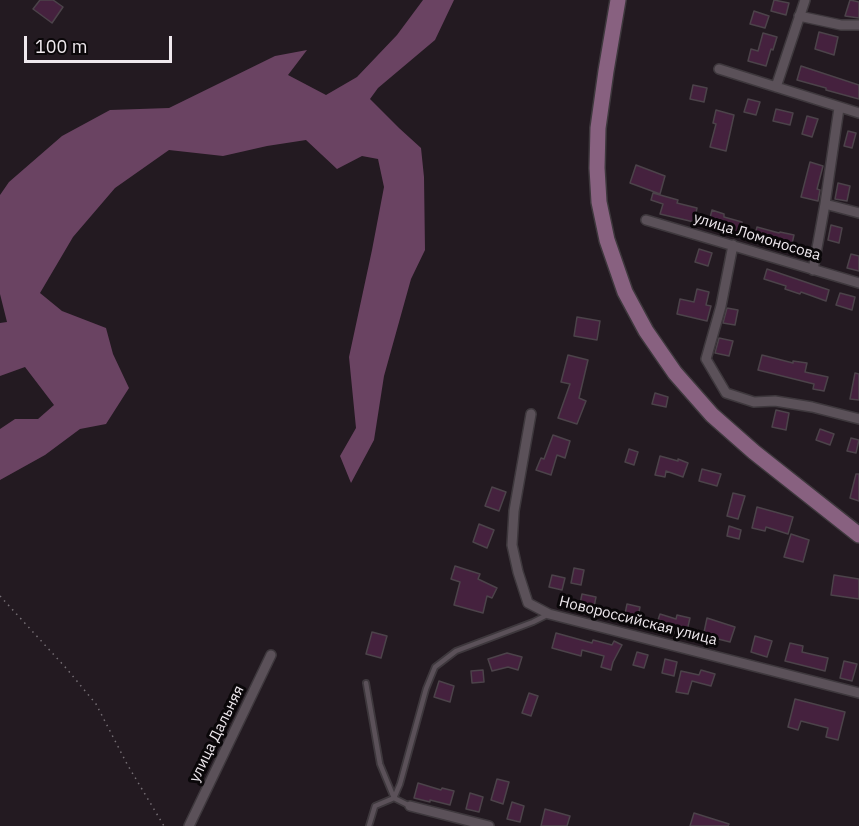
<!DOCTYPE html>
<html>
<head>
<meta charset="utf-8">
<style>
	body { margin:0 }
	#map { position:relative; width:859px; height:826px; overflow:hidden; background:#231a21; font-family:"IBM Plex Sans",sans-serif }
	canvas { display:block }
	.scale { position:absolute; left:24px; top:36px; width:148px; height:27px; box-sizing:border-box; border:3px solid #efe9ee; border-top:0; padding-left:8px; font-size:18px; line-height:21px; white-space:nowrap; color:#efe9ee; -webkit-text-stroke:4px #0a0709; paint-order:stroke }
</style>
</head>
<body>
<div id="map">
<canvas width="859" height="826"></canvas>
<div class="scale">100 m</div>
</div>
<script>
const context = document.querySelector('canvas').getContext('2d');
context.lineJoin = 'round';
function fillPath(path, color) { context.fillStyle = color; context.fill(path, 'evenodd'); }
const poly = rows => new Path2D(rows.map(r => 'M' + r).join(''));
function trace(path, color, width, dash) { context.strokeStyle = color; context.lineWidth = width; context.lineCap = dash ? 'butt' : 'round'; context.setLineDash(dash || []); context.stroke(path); }
function drawText(font, color, halo, rows, align = 'center') {
  context.font = font + ' "IBM Plex Sans",sans-serif'; context.lineWidth = 6; context.setLineDash([]); context.textBaseline = 'middle'; context.strokeStyle = halo; context.fillStyle = color; for (const [text, x, y, turn = 0] of rows) {
    context.save(); context.translate(x, y); context.rotate((+turn || 0) * Math.PI / 180); context.textAlign = isNaN(turn) ? turn : align; if (halo) context.strokeText(text, 0, 0); context.fillText(text, 0, 0); context.restore();
  }
}
const forest = poly([
	[423,0,454,0,435,40,378,88,370,99,399,128,421,148,424,177,425,250,411,279,384,376,374,440,351,483,340,456,356,428,349,357,372,250,384,187,378,159,362,156,337,169,306,140,267,146,223,156,169,150,115,188,73,237,40,293,62,311,106,328,113,354,129,388,106,424,80,429,45,455,0,480,0,429,15,419,38,419,54,405,25,367,0,376,0,323,7,322,0,294,0,195,9,182,62,136,110,110,169,108,275,56,307,50,288,75,326,95,357,77,397,35]
]);
const building = poly([
	[40,0,53,0,63,7,52,23,33,9,40,0],
	[774,0,789,3,786,15,771,11,774,0],
	[850,0,859,2,859,18,845,16,850,0],
	[754,11,769,16,765,28,750,24,754,11],
	[819,32,838,37,834,55,815,49,819,32],
	[763,33,777,37,773,50,771,49,766,66,748,61,751,49,758,51,763,33],
	[801,66,859,85,859,99,826,90,826,88,797,80,801,66],
	[693,85,707,88,704,102,690,99,693,85],
	[748,99,760,102,756,115,744,112,748,99],
	[776,109,793,113,790,125,773,121,776,109],
	[716,110,734,115,726,151,710,147,716,124,713,123,716,110],
	[807,116,818,119,812,137,802,134,807,116],
	[848,131,856,133,852,148,844,146,848,131],
	[810,162,823,166,817,189,820,190,818,201,801,197,810,162],
	[636,165,665,176,660,194,630,183,636,165],
	[838,183,850,186,847,201,835,199,838,183],
	[653,193,678,200,677,203,697,208,694,222,660,214,663,204,651,200,653,193],
	[712,210,724,214,724,217,742,222,739,235,708,226,712,210],
	[831,225,842,228,839,243,828,240,831,225],
	[757,227,779,233,780,232,794,235,791,248,754,239,757,227],
	[699,249,712,253,708,266,695,262,699,249],
	[851,254,859,256,859,271,847,268,851,254],
	[767,269,829,290,826,301,801,292,800,294,785,289,786,286,764,279,767,269],
	[697,289,709,292,706,305,711,306,707,321,677,314,680,299,694,302,697,289],
	[840,293,855,297,852,310,836,305,840,293],
	[727,308,738,310,735,325,723,323,727,308],
	[577,317,600,321,597,340,574,336,577,317],
	[719,338,733,341,729,356,715,353,719,338],
	[568,355,588,360,579,398,586,401,577,424,558,418,570,384,561,382,568,355],
	[762,355,793,363,793,361,807,363,805,372,828,377,824,391,813,389,814,384,758,370,762,355],
	[855,373,859,374,859,400,850,399,855,373],
	[655,393,668,397,666,407,652,404,655,393],
	[776,410,789,413,786,430,772,427,776,410],
	[820,429,834,434,830,445,816,440,820,429],
	[553,435,570,441,565,458,557,455,551,475,536,470,541,458,544,459,553,435],
	[851,438,859,440,856,453,847,451,851,438],
	[629,449,638,452,634,465,625,462,629,449],
	[660,456,678,461,678,459,688,463,683,477,666,471,665,477,655,475,660,456],
	[702,469,721,474,717,486,699,481,702,469],
	[856,474,859,474,859,501,850,498,856,474],
	[492,487,506,492,499,511,485,506,492,487],
	[733,493,745,496,738,519,727,516,733,493],
	[757,507,793,517,788,534,766,527,765,531,752,528,757,507],
	[479,524,494,530,487,548,473,542,479,524],
	[729,526,741,530,739,539,727,536,729,526],
	[791,534,809,540,803,562,784,557,791,534],
	[455,566,480,574,478,579,497,588,492,598,487,596,483,613,454,605,460,582,451,579,455,566],
	[574,568,584,570,581,585,571,583,574,568],
	[552,575,565,578,562,590,549,587,552,575],
	[834,575,859,579,859,599,831,595,834,575],
	[582,594,596,597,593,612,579,609,582,594],
	[627,604,640,607,637,622,624,619,627,604],
	[660,614,676,619,677,615,690,618,686,635,656,626,660,614],
	[707,618,735,627,730,642,714,638,713,640,703,637,707,618],
	[372,632,387,636,381,658,366,654,372,632],
	[556,633,592,643,593,640,612,645,614,641,622,645,613,662,611,670,601,667,604,656,582,650,581,656,552,648,556,633],
	[755,636,772,641,767,657,751,652,755,636],
	[790,643,803,646,802,652,828,658,825,671,785,661,790,643],
	[637,652,648,655,644,668,633,665,637,652],
	[507,653,522,657,518,670,508,667,492,671,488,659,507,653],
	[665,659,677,662,674,676,662,673,665,659],
	[844,661,857,664,852,681,840,678,844,661],
	[483,670,484,682,472,683,471,671,483,670],
	[701,670,715,674,711,686,692,681,688,694,676,692,681,671,699,675,701,670],
	[439,681,454,686,450,702,434,697,439,681],
	[529,693,538,696,531,716,522,713,529,693],
	[795,699,845,712,838,740,826,737,828,728,801,721,798,730,788,727,795,699],
	[497,779,509,782,503,804,491,800,497,779],
	[418,783,441,790,442,788,454,791,450,805,430,800,430,802,414,798,418,783],
	[470,793,483,797,479,812,466,809,470,793],
	[512,802,524,806,520,822,507,819,512,802],
	[545,809,570,816,567,826,541,826,545,809],
	[694,813,729,824,728,826,690,826,694,813]
]);
const path = poly([
	[0,596,66,668,96,704,127,764,164,826]
]);
const lane = poly([
	[366,683,380,764,394,798,400,784,426,689,435,667,456,651,533,622,547,615],
	[369,826,375,806,394,798,410,806]
]);
const street = poly([
	[799,16,841,25,859,25],
	[719,69,859,113],
	[776,87,805,0],
	[825,204,859,213],
	[646,220,859,283],
	[733,245,721,306,706,359,726,393,754,402,775,401,812,407,859,419],
	[813,270,825,204,839,108],
	[531,414,514,511,512,545,518,572,528,603,549,614,859,693],
	[410,806,489,826],
	[189,826,271,655]
]);
const primary = poly([
	[618,0,606,71,598,128,597,168,599,202,607,240,625,292,646,331,675,373,712,415,754,452,859,535]
]);
const streetNames = [
	["улица Ломоносова",757,237,17],
	["Новороссийская улица",638,621,14],
	["улица Дальняя",217,734,-64]
];
fillPath(forest, '#6a4362');
fillPath(building, '#45213e');
trace(building, '#4c434a', 1.5);
trace(lane, '#3e383d', 8);
trace(street, '#3e383d', 12);
trace(primary, '#3e383d', 18);
trace(path, '#756e74', 1.5, [1.5, 4.5]);
trace(lane, '#5b5159', 4.5);
trace(street, '#5b5159', 9);
trace(primary, '#886180', 15);
drawText('15px', '#efe9ee', '#0a0709', streetNames);
</script>
</body>
</html>
